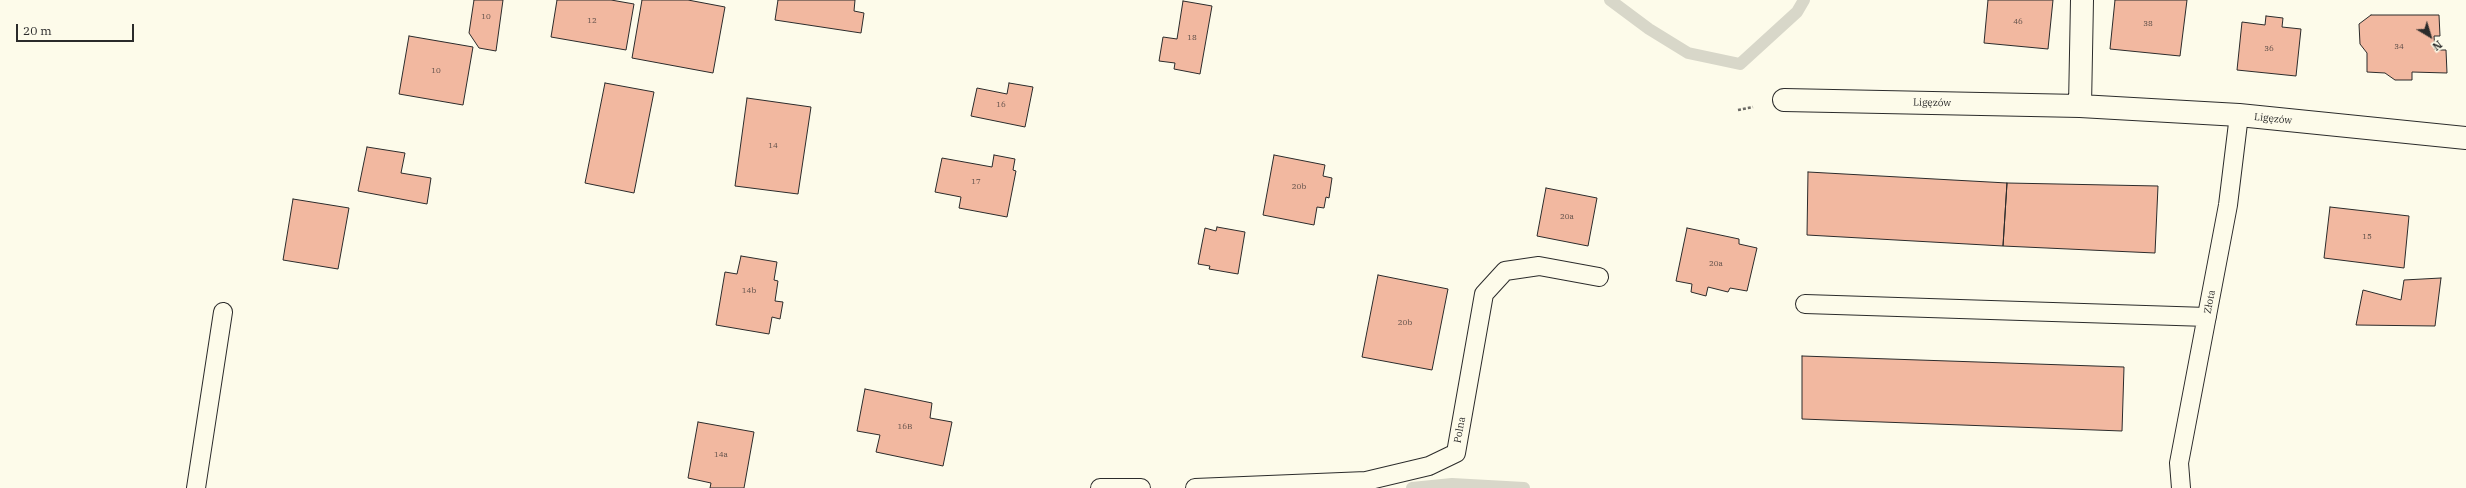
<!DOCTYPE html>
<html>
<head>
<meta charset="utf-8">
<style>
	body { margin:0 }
	#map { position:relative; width:2466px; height:488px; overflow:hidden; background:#fdfbea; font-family:"IBM Plex Serif",serif }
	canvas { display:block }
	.north { position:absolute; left:2410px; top:16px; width:40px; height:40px; -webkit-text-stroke:3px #fdfbea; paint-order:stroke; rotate:142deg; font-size:11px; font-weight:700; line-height:16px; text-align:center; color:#2b2b2b }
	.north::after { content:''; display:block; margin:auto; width:14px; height:18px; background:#2b2b2b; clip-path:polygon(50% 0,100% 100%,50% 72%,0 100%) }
	.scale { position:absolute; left:16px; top:24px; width:118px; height:18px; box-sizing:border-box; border:2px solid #2b2b2b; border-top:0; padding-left:5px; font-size:12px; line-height:14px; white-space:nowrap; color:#2b2b2b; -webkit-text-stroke:3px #fdfbea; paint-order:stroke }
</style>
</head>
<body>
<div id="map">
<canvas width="2466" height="488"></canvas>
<div class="north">N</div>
<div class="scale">20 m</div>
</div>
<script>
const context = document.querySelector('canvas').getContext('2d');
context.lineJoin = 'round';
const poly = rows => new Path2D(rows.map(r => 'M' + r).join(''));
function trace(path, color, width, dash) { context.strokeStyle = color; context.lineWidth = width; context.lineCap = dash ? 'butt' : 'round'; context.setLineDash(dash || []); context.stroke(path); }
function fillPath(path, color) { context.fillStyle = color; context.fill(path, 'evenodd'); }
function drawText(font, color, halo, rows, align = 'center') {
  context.font = font + ' "IBM Plex Serif",serif'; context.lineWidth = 3; context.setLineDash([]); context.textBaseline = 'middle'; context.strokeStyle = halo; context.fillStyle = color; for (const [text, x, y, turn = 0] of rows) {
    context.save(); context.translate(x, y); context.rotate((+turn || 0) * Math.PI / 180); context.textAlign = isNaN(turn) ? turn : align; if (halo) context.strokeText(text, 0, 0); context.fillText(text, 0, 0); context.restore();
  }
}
const stream = poly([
	[1610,0,1649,29,1688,53,1740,64,1797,12,1804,0],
	[1412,488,1452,484,1524,488]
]);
const building = poly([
	[474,0,503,0,496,51,479,48,469,33,474,0],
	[557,0,611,0,634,4,626,50,551,37,557,0],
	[642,0,688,0,725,7,713,73,632,58,642,0],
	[778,0,855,0,854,11,864,13,861,33,775,20,778,0],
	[1988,0,2053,0,2048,49,1984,43,1988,0],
	[2115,0,2187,0,2180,56,2110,49,2115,0],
	[1183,1,1212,6,1200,74,1174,69,1175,63,1159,61,1163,37,1177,39,1183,1],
	[2371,15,2439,15,2440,36,2434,36,2435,50,2446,50,2447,73,2412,72,2412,80,2395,80,2385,73,2367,72,2367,53,2360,44,2359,24,2371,15],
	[2266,16,2283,18,2282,27,2301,29,2296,76,2237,70,2242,22,2265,25,2266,16],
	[409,36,473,47,463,105,399,94,409,36],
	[605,83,654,92,634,193,585,183,605,83],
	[1009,83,1033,87,1025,127,971,116,977,88,1007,94,1009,83],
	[747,98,811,107,798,194,735,186,747,98],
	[367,147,405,153,401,173,431,178,427,204,358,191,367,147],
	[994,155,1015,159,1013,170,1016,171,1007,217,959,208,961,197,935,192,942,158,992,167,994,155],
	[1274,155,1325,165,1323,176,1332,178,1329,198,1326,197,1324,208,1317,207,1314,225,1263,215,1274,155],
	[1808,172,2007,183,2003,246,1807,235,1808,172],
	[2007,183,2158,186,2155,253,2003,246,2007,183],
	[1546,188,1597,198,1588,246,1537,236,1546,188],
	[293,199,349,208,338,269,283,260,293,199],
	[2330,207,2409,216,2404,268,2324,258,2330,207],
	[1217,227,1245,232,1238,274,1209,269,1210,266,1198,264,1205,228,1216,231,1217,227],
	[1687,228,1739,239,1739,244,1757,248,1747,291,1730,288,1728,292,1708,287,1706,296,1691,292,1692,284,1676,281,1687,228],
	[741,256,777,262,774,280,778,281,775,301,783,302,780,319,772,317,769,334,716,325,725,272,737,274,741,256],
	[1378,275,1448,289,1432,370,1362,357,1378,275],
	[2441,278,2435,326,2356,325,2363,290,2401,300,2404,280,2441,278],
	[1802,356,2124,367,2122,431,1802,419,1802,356],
	[865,389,932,403,930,418,952,422,943,466,876,452,880,435,857,431,865,389],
	[698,422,754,432,744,488,710,488,711,483,688,478,698,422]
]);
const path = poly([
	[1738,110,1753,107]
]);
const lane = poly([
	[1805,304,2207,317],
	[196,488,223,312],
	[1100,488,1141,488],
	[1195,488,1366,481,1429,466,1456,453,1484,294,1505,271,1539,266,1599,277],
	[2181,488,2179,463,2228,205,2239,115]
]);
const street = poly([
	[2082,0,2080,106,2239,115,2466,138],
	[1784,100,2080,106]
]);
const numberNames = [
	["10",486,17],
	["12",592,21],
	["46",2018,22],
	["38",2148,24],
	["18",1192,38],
	["34",2399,47],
	["36",2269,49],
	["10",436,71],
	["16",1001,105],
	["14",773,146],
	["17",976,182],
	["20b",1299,187],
	["20a",1567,217],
	["15",2367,237],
	["20a",1716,264],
	["14b",749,291],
	["20b",1405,323],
	["16B",905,427],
	["14a",721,455]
];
const streetNames = [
	["Ligęzów",1932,103,1],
	["Ligęzów",2273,119,6],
	["Złota",2210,302,-79],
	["Polna",1460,430,-80]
];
trace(stream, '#d8d7c9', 12);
fillPath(building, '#f2b8a0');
trace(building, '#2b2b2b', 1);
trace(lane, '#2b2b2b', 20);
trace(street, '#2b2b2b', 24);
trace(path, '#6a6964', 2.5, [3, 2]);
trace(lane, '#fdfbea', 18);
trace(street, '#fdfbea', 22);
drawText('8px', '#5d4e48', null, numberNames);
drawText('10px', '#2b2b2b', '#fdfbea', streetNames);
</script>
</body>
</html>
